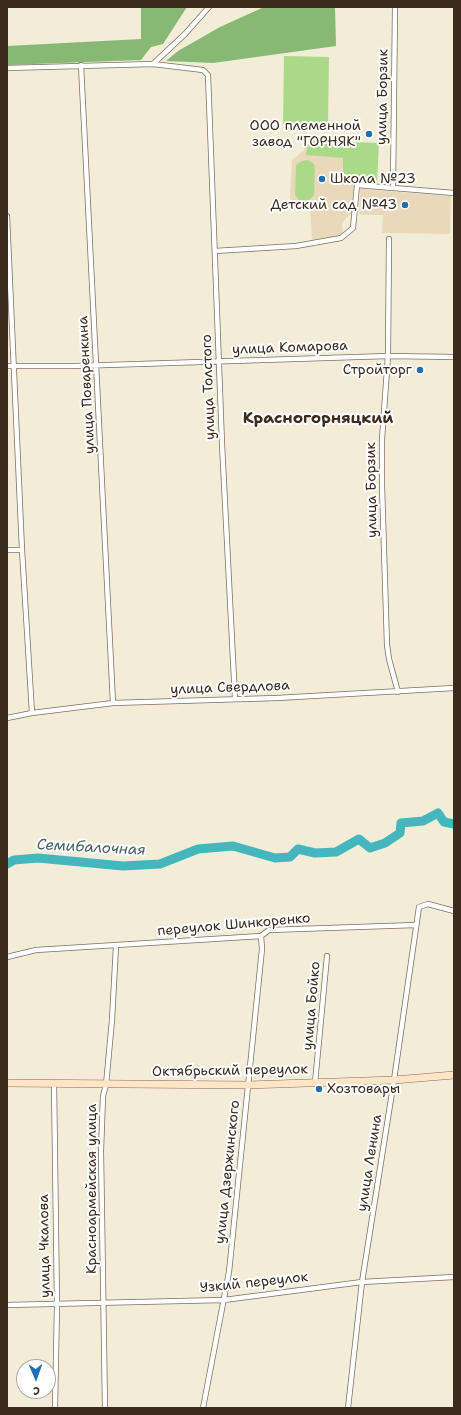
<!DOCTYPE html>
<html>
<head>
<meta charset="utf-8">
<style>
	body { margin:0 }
	#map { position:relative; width:461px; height:1415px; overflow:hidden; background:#f3edd8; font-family:"Shantell Sans",sans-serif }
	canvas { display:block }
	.frame { position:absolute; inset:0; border:8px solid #3b2a1e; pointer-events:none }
	.north { position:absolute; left:16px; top:1359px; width:40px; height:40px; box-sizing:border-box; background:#fff; border:1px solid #b1aaa5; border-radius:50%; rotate:178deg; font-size:11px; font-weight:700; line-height:16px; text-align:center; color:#3b2a1e }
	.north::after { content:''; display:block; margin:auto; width:14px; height:18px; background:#1f6fb2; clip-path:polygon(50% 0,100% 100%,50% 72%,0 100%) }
</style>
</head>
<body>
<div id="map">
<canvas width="461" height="1415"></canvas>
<div class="frame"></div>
<div class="north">С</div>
</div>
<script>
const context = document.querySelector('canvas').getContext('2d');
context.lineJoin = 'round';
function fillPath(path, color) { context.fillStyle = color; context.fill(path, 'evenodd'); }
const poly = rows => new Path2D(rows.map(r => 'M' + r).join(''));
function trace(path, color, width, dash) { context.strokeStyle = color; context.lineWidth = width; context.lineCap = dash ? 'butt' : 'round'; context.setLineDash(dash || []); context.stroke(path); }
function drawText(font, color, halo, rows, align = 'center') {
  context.font = font + ' "Shantell Sans",sans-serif'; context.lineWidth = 4; context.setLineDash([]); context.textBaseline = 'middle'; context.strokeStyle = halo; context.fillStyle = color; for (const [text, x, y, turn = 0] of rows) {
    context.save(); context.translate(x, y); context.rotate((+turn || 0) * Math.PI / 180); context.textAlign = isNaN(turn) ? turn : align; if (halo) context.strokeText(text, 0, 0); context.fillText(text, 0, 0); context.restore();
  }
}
const built = poly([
	[305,139,356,142,352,212,342,223,343,235,312,240,310,206,293,205,290,198,292,160,304,150],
	[360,189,451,196,450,234,382,233,383,215,359,215]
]);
const green = poly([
	[284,56,329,57,328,125,283,124],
	[308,140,379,143,377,183,347,180,343,175,343,158,306,155],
	[308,160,314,164,315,169,314,195,308,201,300,201,295,195,296,165,302,161]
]);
const forest = poly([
	[141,7,187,7,163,44,151,47,141,60,7,65,7,46,141,39],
	[264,7,335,7,336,46,213,63,166,61,178,51,220,27]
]);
const river = poly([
	[7,864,14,860,38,858,123,866,160,864,198,849,233,846,275,858,290,857,298,849,315,853,336,852,359,839,370,848,385,843,400,833,401,823,423,821,438,813,444,822,454,824]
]);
const street = poly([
	[153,64,185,34,209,7],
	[81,65,113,703],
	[7,68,153,64,203,70,208,75,222,444,235,699],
	[393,188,395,7],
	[7,216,22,550,32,713],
	[389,239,388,356,382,439,382,486,387,645,389,659,398,692],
	[215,251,296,246,341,238,353,228,357,185,454,193],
	[7,366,76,366,388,356,454,357],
	[7,550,22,550],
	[7,718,32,713,113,703,277,698,454,688],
	[7,957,36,950,261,936,269,930,416,925],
	[54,1083,57,1305,55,1408],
	[315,1083,327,956],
	[7,1305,224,1300,362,1282,454,1277],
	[105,1408,101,1151,103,1096,106,1085,112,1020,116,946],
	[203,1408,229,1272,262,949,261,936],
	[348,1408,362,1282,394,1080,419,907,428,904,454,911]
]);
const secondary = poly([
	[7,1083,248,1085,394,1080,454,1075]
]);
const markers = [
	[369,134,4,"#1f6fb2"],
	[322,179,4,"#1f6fb2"],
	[405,205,4,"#1f6fb2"],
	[420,370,4,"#1f6fb2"],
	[319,1089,4,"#1f6fb2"]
];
const streetNames = [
	["улица Борзик",383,97,-89],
	["улица Комарова",290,348,-2],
	["улица Поваренкина",87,385,-93],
	["улица Толстого",209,387,-92],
	["улица Борзик",372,490,-91],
	["улица Свердлова",230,688,-2],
	["переулок Шинкоренко",234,925,-5],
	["улица Бойко",312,1006,-85],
	["Октябрьский переулок",230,1071,-1],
	["улица Ленина",370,1163,-81],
	["улица Дзержинского",228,1172,-84],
	["Красноармейская улица",92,1189,-90],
	["улица Чкалова",45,1246,-91],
	["Узкий переулок",254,1283,-6]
];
const poiNames = [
	["ООО племенной",361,126],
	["завод \"ГОРНЯК\"",361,142],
	["Школа №23",330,179,"left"],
	["Детский сад №43",397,205],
	["Стройторг",412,370],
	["Хозтовары",327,1089,"left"]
];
const waterNames = [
	["Семибалочная",91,848,3]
];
const quarterNames = [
	["Красногорняцкий",318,419]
];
fillPath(built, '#e9d9ba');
fillPath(green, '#aad987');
fillPath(forest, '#87b974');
trace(river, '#45b5be', 9);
trace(street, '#7b6e5f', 6);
trace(secondary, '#7b6e5f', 8);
trace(street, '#fff', 4.5);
trace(secondary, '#ffe4c6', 7);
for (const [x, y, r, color] of markers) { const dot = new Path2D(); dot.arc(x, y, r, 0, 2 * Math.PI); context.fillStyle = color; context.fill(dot); trace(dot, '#fff', 1.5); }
drawText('14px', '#3b2a1e', '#fff', streetNames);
drawText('14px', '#3b2a1e', '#fff', poiNames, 'right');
drawText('italic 15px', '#3f625e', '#fff', waterNames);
drawText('bold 16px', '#3b2a1e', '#fff', quarterNames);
</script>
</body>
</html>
